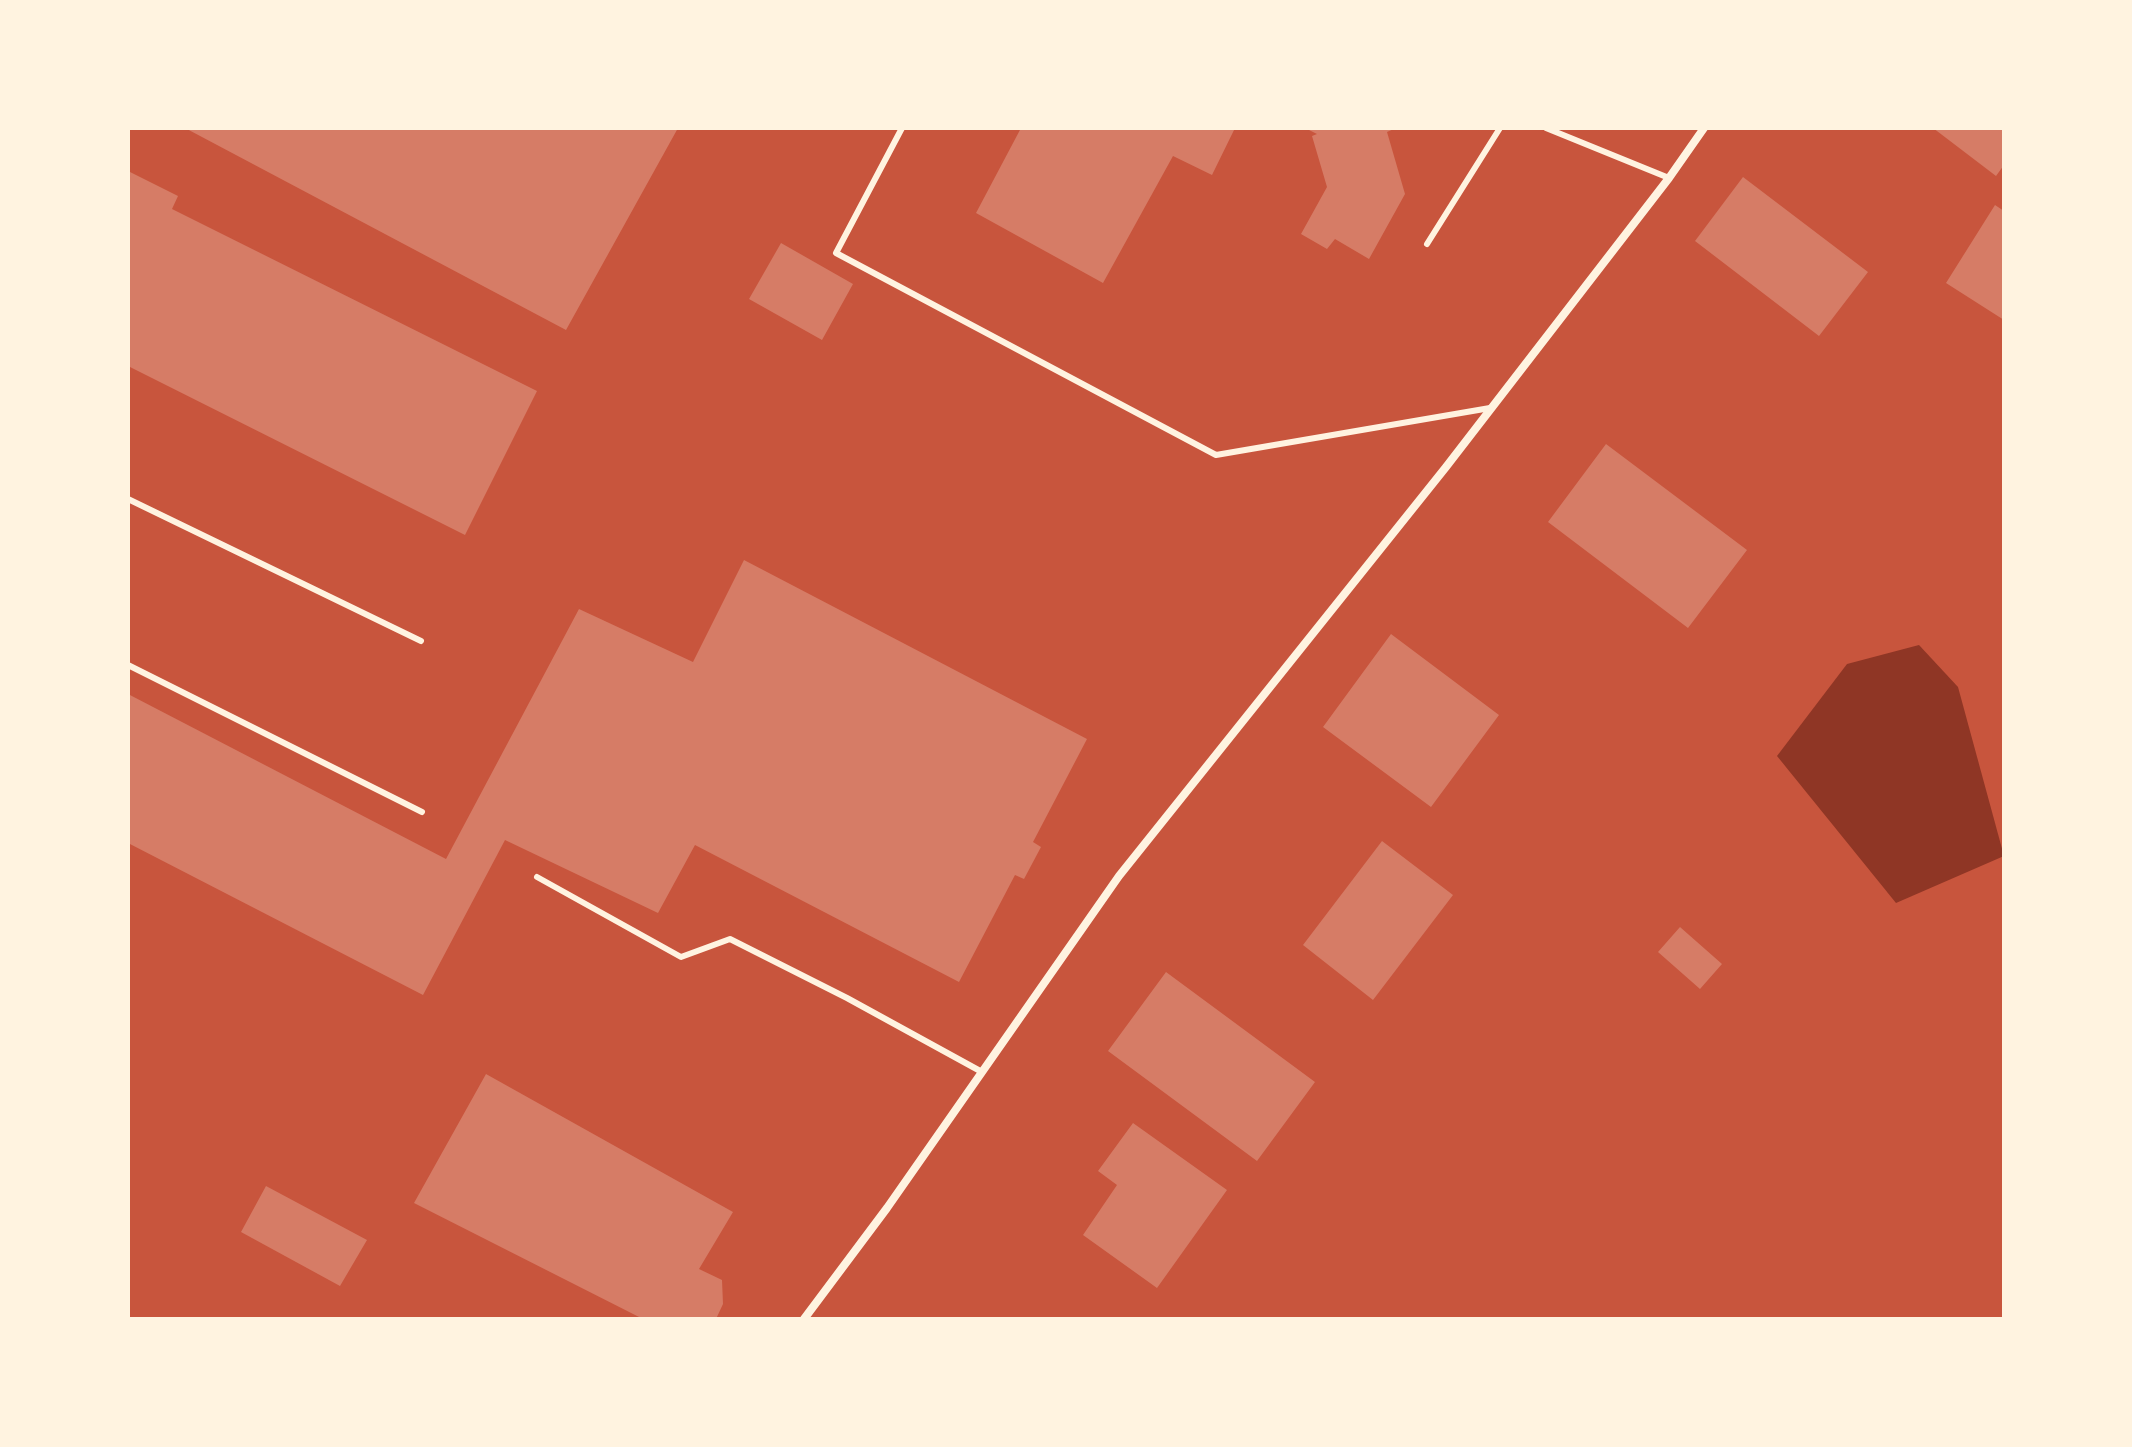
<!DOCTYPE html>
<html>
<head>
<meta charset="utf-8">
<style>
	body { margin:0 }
	#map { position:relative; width:2132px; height:1447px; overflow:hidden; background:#c8553d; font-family:"Titillium Web",sans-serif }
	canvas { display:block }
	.frame { position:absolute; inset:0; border:130px solid #fff3e0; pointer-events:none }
</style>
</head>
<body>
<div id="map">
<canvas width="2132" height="1447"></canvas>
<div class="frame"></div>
</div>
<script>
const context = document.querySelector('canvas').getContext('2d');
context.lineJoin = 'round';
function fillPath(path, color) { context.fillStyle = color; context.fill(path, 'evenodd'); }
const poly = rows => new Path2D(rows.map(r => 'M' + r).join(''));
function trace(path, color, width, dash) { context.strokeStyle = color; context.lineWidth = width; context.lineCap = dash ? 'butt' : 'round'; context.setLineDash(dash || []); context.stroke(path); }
const water = poly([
	[1919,645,1958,687,2004,856,1896,903,1777,756,1847,664]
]);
const building = poly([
	[185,128,678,128,566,330],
	[1021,128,1235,128,1212,175,1173,156,1103,283,976,213],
	[1305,128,1396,128,1387,132,1405,194,1369,259,1335,239,1327,249,1301,234,1327,187,1312,136,1317,134],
	[1933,128,2004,128,2004,165,1996,176],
	[128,171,178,196,172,209,537,391,465,535,128,366],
	[1743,177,1868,272,1819,336,1695,241],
	[1995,205,2004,211,2004,320,1946,283],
	[781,243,853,284,822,340,749,299],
	[1606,444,1747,550,1688,628,1548,522],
	[744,560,1087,739,1033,842,1041,847,1024,879,1015,875,959,982,695,845,658,913,505,840,423,995,128,843,128,694,446,859,579,609,693,662],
	[1391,634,1499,715,1431,807,1323,727],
	[1382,841,1453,895,1373,1000,1303,945],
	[1680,927,1722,964,1700,989,1658,952],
	[1166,972,1315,1082,1257,1161,1108,1051],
	[486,1074,733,1212,699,1269,722,1280,723,1304,716,1319,643,1319,414,1203],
	[1133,1123,1227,1190,1157,1288,1083,1235,1117,1185,1098,1171],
	[266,1186,367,1240,340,1286,241,1232]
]);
const service = poly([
	[902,128,836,253,1216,455,1490,408],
	[1546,128,1669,178],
	[1427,244,1500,128],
	[128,499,421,641],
	[128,665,422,812],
	[537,877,681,957,730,939,847,998,982,1072]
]);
const minor = poly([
	[804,1319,887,1208,1119,876,1446,467,1669,178,1704,128]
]);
fillPath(water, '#8f3625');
fillPath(building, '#d67c66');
trace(service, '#fff3e0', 6);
trace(minor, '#fff3e0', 8);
</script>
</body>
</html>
